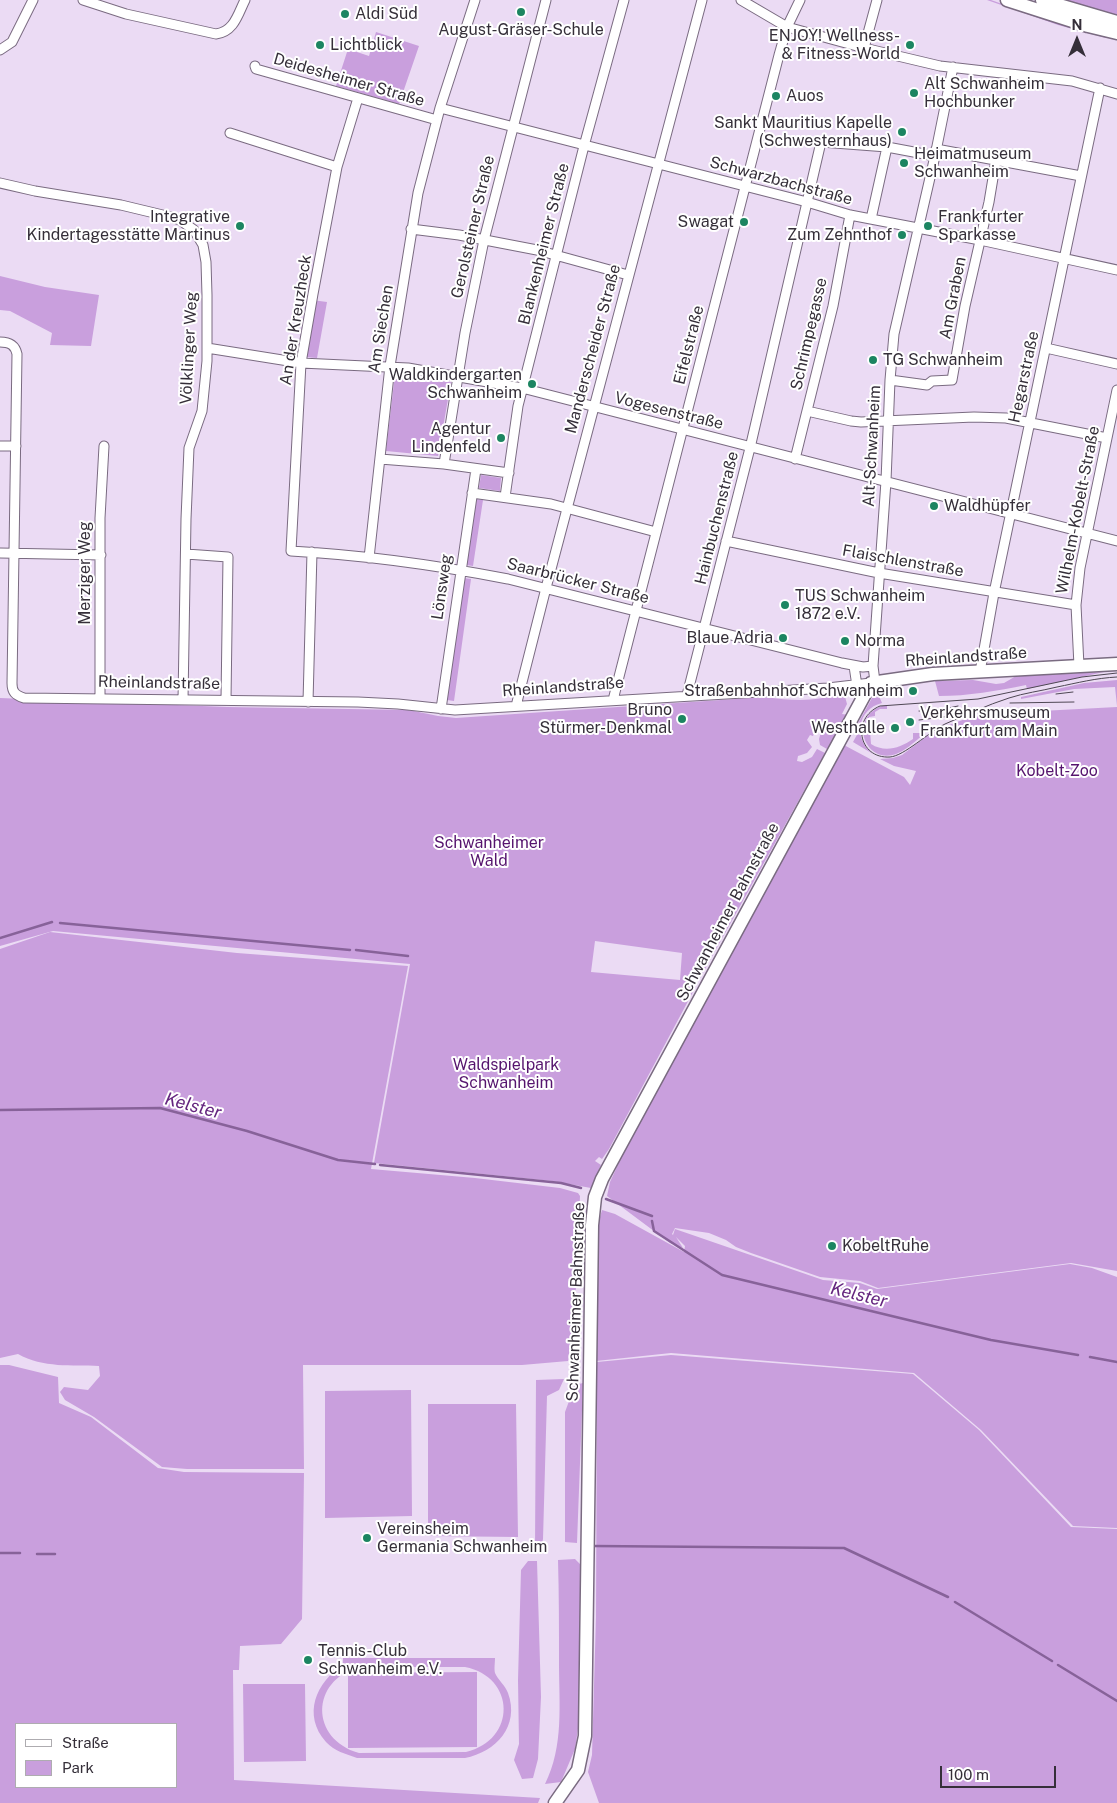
<!DOCTYPE html>
<meta charset="utf-8">
<style>
body{margin:0}
#map{position:relative;width:1117px;height:1803px;overflow:hidden;background:#ebdbf4;font-family:"Public Sans",sans-serif}
canvas{display:block}
.legend{position:absolute;left:15px;top:1723px;width:162px;height:65px;box-sizing:border-box;background:#fff;border:1px solid #aeacb0;margin:0;padding:6px 9px;list-style:none;font-size:15px;color:#352f39}
.legend li{display:flex;align-items:center;gap:10px;height:25px}
.legend b{width:25px;border:1px solid #aeacb0}
.north{position:absolute;left:1052px;top:15px;width:50px;height:50px;-webkit-text-stroke:4px #fff;paint-order:stroke;rotate:0deg;font-size:14px;font-weight:700;line-height:20px;text-align:center;color:#352f39}
.north::after{content:'';display:block;margin:auto;width:18px;height:22px;background:#352f39;clip-path:polygon(50% 0,100% 100%,50% 72%,0 100%)}
.scale{position:absolute;left:940px;top:1766px;width:116px;height:22px;box-sizing:border-box;border:2px solid #352f39;border-top:0;padding-left:6px;font-size:15px;line-height:18px;white-space:nowrap;color:#352f39;-webkit-text-stroke:4px #fff;paint-order:stroke}
</style>
<div id="map">
<canvas width="1117" height="1803"></canvas>
<ul class="legend">
<li><b style="height:6px;background:#fff"></b>Straße</li>
<li><b style="height:14px;background:#c99fdd"></b>Park</li>
</ul>
<div class="north">N</div>
<div class="scale">100 m</div>
</div>
<script>
const c = document.querySelector('canvas').getContext('2d');
c.lineJoin = 'round';
function fillPath(path, color) { c.fillStyle = color; c.fill(path, 'evenodd'); }
function stroke(path, color, width, dash) { c.strokeStyle = color; c.lineWidth = width; c.lineCap = dash ? 'butt' : 'round'; c.setLineDash(dash || []); c.stroke(path); }
function label(font, color, halo, rows, align = 'center') {
  c.font = font + ' "Public Sans",sans-serif'; c.lineWidth = 4; c.setLineDash([]); c.textBaseline = 'middle'; c.strokeStyle = halo; c.fillStyle = color; for (const [text, x, y, turn = 0] of rows) {
    c.save(); c.translate(x, y); c.rotate((+turn || 0) * Math.PI / 180); c.textAlign = isNaN(turn) ? turn : align; if (halo) c.strokeText(text, 0, 0); c.fillText(text, 0, 0); c.restore();
  }
}
const green = new Path2D(`
 M987,0H991L1036,16L1106,37V38L1058,25Z
 M1053,0H1117V18Z
 M376,32L419,46L399,104L336,86L348,49L369,56Z
 M0,276L45,287L99,295L91,346L50,345L52,333L10,311L0,310Z
 M312,300L327,302L317,358L304,357Z
 M395,374L451,382L438,456L386,451Z
 M481,475L501,478L500,491L479,488Z
 M475,499L483,500L473,566L466,565Z
 M464,578L471,579L454,701L447,700Z
 M1104,672L1027,689L1026,685C997,691 968,696 939,696L935,681L973,680L996,684L1004,683L1016,676Z
 M1117,680V706L1115,687L1074,689L1021,699V697L1084,683Z
 M844,693L847,704L842,714L849,715L832,746L827,749L820,745L819,739L821,732L816,730L813,736L810,735L807,740L812,747L807,753L798,756L797,761L802,762L812,757L817,749L825,753L699,980L692,979L690,984L694,990L609,1149L602,1159L599,1157L595,1161L601,1165L591,1188L552,1181L374,1163L410,964L53,931L0,946V698L227,707L409,710L438,716L456,718L765,697C795,701 814,702 844,693ZM595,941L682,953L680,980L591,972Z
 M878,694L882,703C857,709 853,739 873,754L853,742L858,733L854,731L872,698Z
 M882,706H887V709H880L875,712V716L869,717L871,744C885,753 900,748 913,739V733H920L922,736C914,742 905,751 896,754C865,765 848,718 882,706Z
 M1117,707V1271L1071,1263L878,1288L860,1281L820,1277L751,1253L736,1247L726,1240L709,1233L675,1228L672,1234L673,1235L675,1229L823,1280L860,1283L877,1289L1070,1264L1092,1268L1117,1277V1528L1073,1526L981,1430L914,1373L671,1353L596,1361L598,1224L602,1210L615,1214L684,1252L685,1246L676,1237L683,1248L670,1243L607,1196L610,1182L627,1145L842,744L904,777L910,785L916,771L894,766L880,759L893,758L902,755L927,736L944,727L965,719L984,714Z
 M50,932L237,953L408,966L371,1169L475,1178L560,1188L578,1193L580,1196L575,1308L568,1361L522,1365H303L304,1469H187L162,1467L94,1417L65,1400L60,1392L64,1387L88,1390L100,1376L99,1366C72,1365 43,1368 18,1354L0,1358V949Z
 M671,1355L913,1374L979,1430L1071,1527L1117,1529V1803H599L588,1772L592,1755L596,1617L597,1362Z
 M0,1365H9L58,1377L59,1403L91,1417L158,1468L184,1472L304,1473L302,1619L281,1644L240,1646L239,1670H233L234,1780L540,1798L538,1803H0ZM16,1724H176V1787H16Z
 M564,1379L559,1390L547,1396L543,1539L541,1548L535,1549L536,1380Z
 M583,1383L577,1543L565,1542V1412L575,1385Z
 M411,1390L412,1516L325,1518V1391Z
 M428,1404H516L518,1537L428,1536Z
 M575,1559L580,1564L581,1709L575,1749L561,1782L545,1784C564,1746 559,1704 559,1663C559,1629 559,1594 558,1560Z
 M528,1561H537L541,1697L538,1759L533,1778L522,1779L514,1760L519,1744L518,1680L521,1570Z
 M343,1658H495C495,1662 494,1669 495,1673C498,1680 505,1685 508,1693C520,1726 496,1752 465,1758H357C346,1754 334,1751 326,1742C302,1715 316,1682 343,1665ZM359,1667H465C516,1677 517,1740 466,1752L359,1753C310,1739 310,1681 359,1667Z
 M477,1672V1747L348,1748V1673Z
 M243,1684H305L306,1761L244,1762Z`);
const stream = new Path2D(`
 M60,923L350,950
 M0,938L52,922
 M356,950L408,956
 M0,1110L160,1108L247,1131L338,1160L375,1164
 M380,1165L561,1183L581,1188
 M606,1199L652,1216
 M652,1221L654,1231L722,1275L991,1340L1078,1355
 M1090,1357L1117,1362
 M593,1546L844,1548L948,1597
 M0,1553H20
 M37,1554H55
 M955,1602L1052,1661
 M1058,1665L1117,1701`);
const street = new Path2D(`
 M83,0L126,14L216,34C234,32 238,14 245,0
 M741,0L787,27L864,48L940,66L1072,81L1117,94
 M864,48L877,0
 M0,50L12,42L33,0
 M255,66L256,69L437,120
 M358,98L337,167L313,294L301,363L291,551C363,555 436,565 508,579L842,663L863,667L873,666
 M440,108L807,202L850,215L980,240L1117,270
 M230,133L337,167
 M936,149L1081,176
 M0,183L35,191L121,205L171,217L180,220L194,230L203,245L206,262L207,295V361L202,411L189,448L186,519L183,700
 M871,219L887,147
 M411,229L459,235L537,250L628,275
 M0,342C10,342 15,345 17,354L12,683C12,692 15,695 24,698L358,702L398,704L455,710L828,688L871,683
 M207,348L301,363L408,368L522,388L1117,541
 M1046,348L1117,364
 M890,380L927,385L932,381L952,380L965,306L989,202L996,160
 M807,411L851,421L861,422L974,417L1006,418L1107,438
 M0,446H16
 M380,459L444,464L509,473
 M795,459L833,306L850,215
 M444,464L465,333L484,240L546,0
 M472,493L551,504L656,532
 M505,497L518,406L584,146L624,0
 M726,541L879,573L1076,605
 M0,553L101,555
 M186,554L228,557L226,700
 M369,558L390,366L418,193L440,108L475,0
 M854,666L857,686
 M1079,666L1076,605L1080,568L1117,390
 M980,672L994,593L1100,88
 M875,682L873,666L886,481L890,380L894,334L935,156L953,67
 M687,695L750,448L821,142L887,147L935,156
 M100,699V518L104,446
 M613,700L779,55L787,27L800,0
 M308,702L312,552
 M516,706L546,588L702,0
 M441,709L476,469`);
const secondary = new Path2D(`
 M1007,0L1088,26L1117,33
 M1042,0L1117,22
 M555,1803L578,1770L585,1736L592,1225L595,1197L602,1179L871,683L933,674L1117,664`);
const tram = new Path2D(`
 M1117,673L1082,677L978,699L880,706C851,718 858,759 890,757C904,756 929,732 945,724C966,715 987,705 1009,698C1024,693 1041,691 1057,687C1077,683 1096,678 1117,677
 M1056,694L1073,692
 M1010,703L1074,702
 M919,711L940,710L958,706
 M919,720L952,716`);
const markers = [
 [521,12,5,"#1c8561"],
 [345,14,5,"#1c8561"],
 [320,45,5,"#1c8561"],
 [910,45,5,"#1c8561"],
 [914,93,5,"#1c8561"],
 [776,96,5,"#1c8561"],
 [902,132,5,"#1c8561"],
 [904,163,5,"#1c8561"],
 [744,222,5,"#1c8561"],
 [240,226,5,"#1c8561"],
 [928,226,5,"#1c8561"],
 [902,235,5,"#1c8561"],
 [873,360,5,"#1c8561"],
 [532,384,5,"#1c8561"],
 [501,438,5,"#1c8561"],
 [934,506,5,"#1c8561"],
 [785,605,5,"#1c8561"],
 [783,638,5,"#1c8561"],
 [845,641,5,"#1c8561"],
 [913,691,5,"#1c8561"],
 [682,719,5,"#1c8561"],
 [910,722,5,"#1c8561"],
 [895,728,5,"#1c8561"],
 [832,1246,5,"#1c8561"],
 [367,1538,5,"#1c8561"],
 [308,1660,5,"#1c8561"]
];
const poiNames = [
 ["Aldi Süd",355,14],
 ["August-Gräser-Schule",521,30,"center"],
 ["ENJOY! Wellness-",900,36,"right"],
 ["& Fitness-World",900,54,"right"],
 ["Lichtblick",330,45],
 ["Alt Schwanheim",924,84],
 ["Hochbunker",924,102],
 ["Auos",786,96],
 ["Sankt Mauritius Kapelle",892,123,"right"],
 ["(Schwesternhaus)",892,141,"right"],
 ["Heimatmuseum",914,154],
 ["Schwanheim",914,172],
 ["Integrative",230,217,"right"],
 ["Kindertagesstätte Martinus",230,235,"right"],
 ["Frankfurter",938,217],
 ["Sparkasse",938,235],
 ["Swagat",734,222,"right"],
 ["Zum Zehnthof",892,235,"right"],
 ["TG Schwanheim",883,360],
 ["Waldkindergarten",522,375,"right"],
 ["Schwanheim",522,393,"right"],
 ["Agentur",491,429,"right"],
 ["Lindenfeld",491,447,"right"],
 ["Waldhüpfer",944,506],
 ["TUS Schwanheim",795,596],
 ["1872 e.V.",795,614],
 ["Blaue Adria",773,638,"right"],
 ["Norma",855,641],
 ["Straßenbahnhof Schwanheim",903,691,"right"],
 ["Bruno",672,710,"right"],
 ["Stürmer-Denkmal",672,728,"right"],
 ["Verkehrsmuseum",920,713],
 ["Frankfurt am Main",920,731],
 ["Westhalle",885,728,"right"],
 ["KobeltRuhe",842,1246],
 ["Vereinsheim",377,1529],
 ["Germania Schwanheim",377,1547],
 ["Tennis-Club",318,1651],
 ["Schwanheim e.V.",318,1669]
];
const streetNames = [
 ["Deidesheimer Straße",349,80,16],
 ["Schwarzbachstraße",781,181,15],
 ["Gerolsteiner Straße",473,227,-77],
 ["Blankenheimer Straße",544,244,-76],
 ["Am Graben",953,298,-79],
 ["An der Kreuzheck",296,320,-81],
 ["Am Siechen",381,329,-81],
 ["Schrimpegasse",809,334,-77],
 ["Eifelstraße",689,345,-76],
 ["Völklinger Weg",189,348,-87],
 ["Manderscheider Straße",593,349,-75],
 ["Hegarstraße",1024,377,-78],
 ["Vogesenstraße",669,411,14],
 ["Alt-Schwanheim",872,446,-87],
 ["Wilhelm-Kobelt-Straße",1078,510,-79],
 ["Hainbuchenstraße",717,518,-76],
 ["Flaischlenstraße",903,561,10],
 ["Merziger Weg",85,573,-90],
 ["Saarbrücker Straße",578,581,14],
 ["Lönsweg",442,587,-82],
 ["Rheinlandstraße",966,657,-4],
 ["Rheinlandstraße",159,683,1],
 ["Rheinlandstraße",563,687,-4],
 ["Schwanheimer Bahnstraße",728,912,-62],
 ["Schwanheimer Bahnstraße",576,1302,-88]
];
const parkNames = [
 ["Kobelt-Zoo",1057,771],
 ["Schwanheimer",489,843],
 ["Wald",489,861],
 ["Waldspielpark",506,1065],
 ["Schwanheim",506,1083]
];
const waterNames = [
 ["Kelster",193,1106,15],
 ["Kelster",859,1295,14]
];
fillPath(green, '#c99fdd');
stroke(stream, '#876299', 2.5);
stroke(street, '#7a6b81', 11);
stroke(secondary, '#7a6b81', 15);
stroke(street, '#fff', 9);
stroke(secondary, '#fff', 12);
stroke(tram, '#4e4753', 1);
for (const [x, y, r, color] of markers) { const dot = new Path2D(); dot.arc(x, y, r, 0, 2 * Math.PI); c.fillStyle = color; c.fill(dot); stroke(dot, '#fff', 2); }
label('16px', '#352f39', '#fff', poiNames, 'left');
label('16px', '#352f39', '#fff', streetNames);
label('16px', '#56146e', '#fff', parkNames);
label('italic 18px', '#65267f', '#fff', waterNames);
</script>
